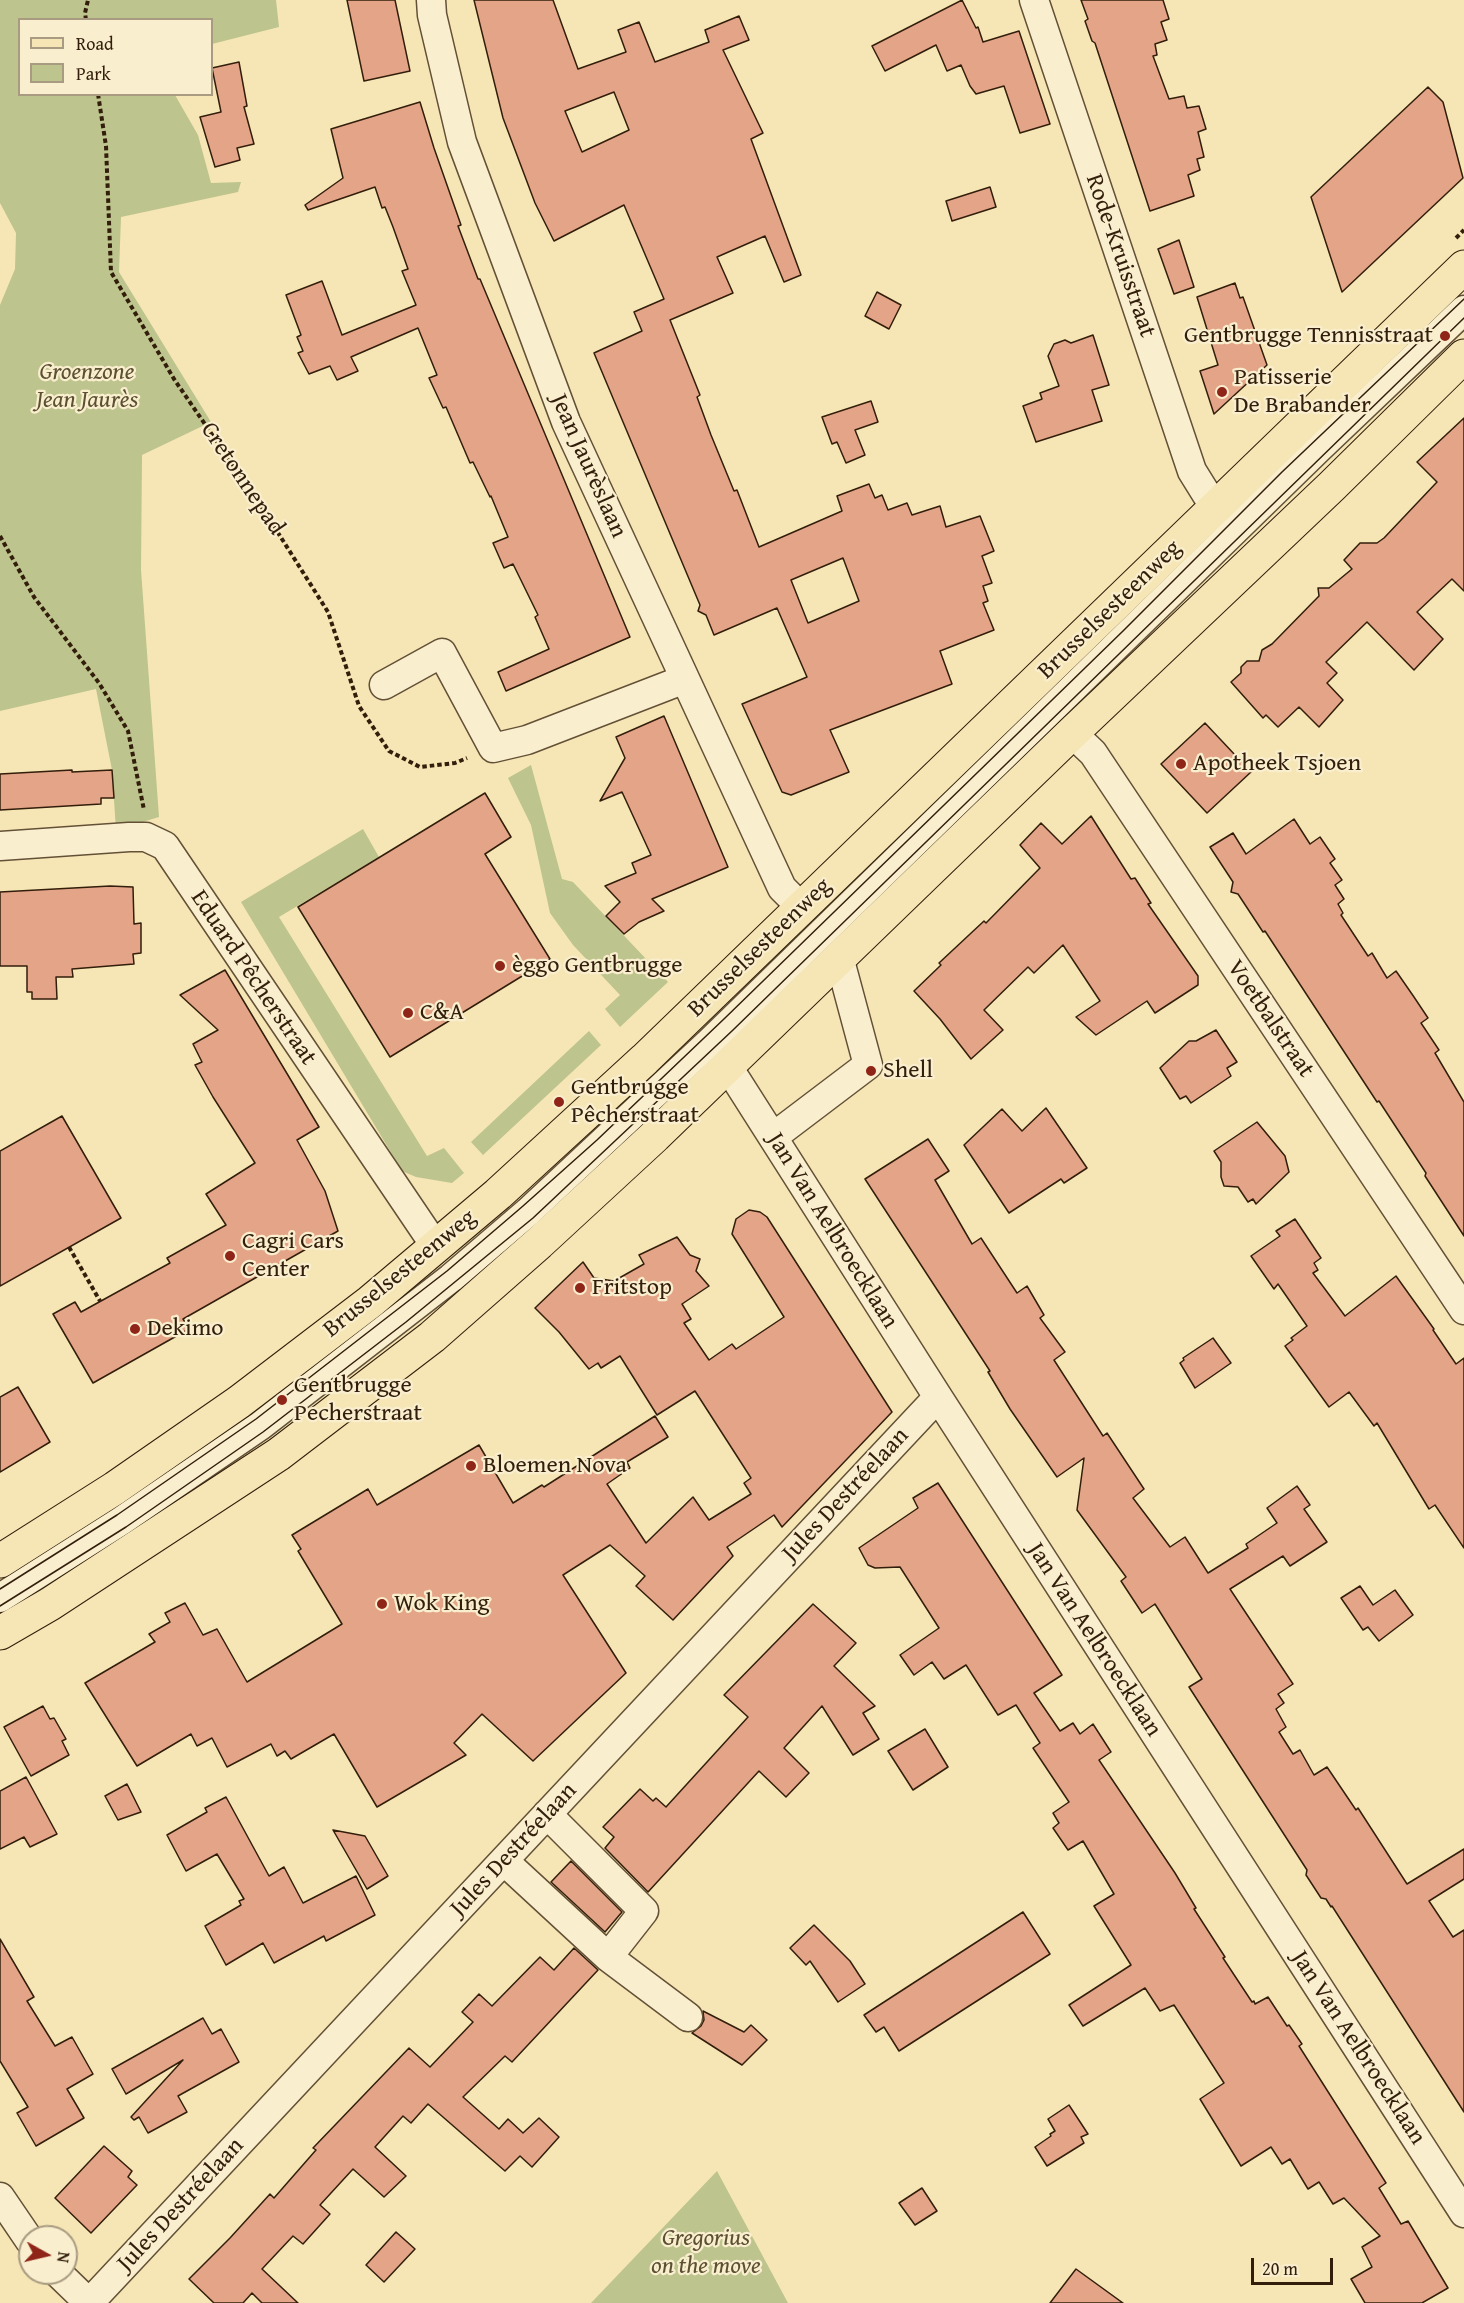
<!DOCTYPE html>
<meta charset="utf-8">
<style>
body{margin:0}
#map{position:relative;width:1464px;height:2303px;overflow:hidden;background:#f6e6b5;font-family:"Gentium Book Plus",serif}
canvas{display:block}
.legend{position:absolute;left:18px;top:18px;width:195px;height:78px;box-sizing:border-box;background:#f9efcf;border:2px solid #a99b81;margin:0;padding:8px 10px;list-style:none;font-size:18px;color:#321e0b}
.legend li{display:flex;align-items:center;gap:12px;height:30px}
.legend b{width:30px;border:2px solid #a99b81}
.north{position:absolute;left:18px;top:2225px;width:60px;height:60px;box-sizing:border-box;background:#f9efcf;border:2px solid #a99b81;border-radius:50%;rotate:98deg;font-size:16px;font-weight:700;line-height:24px;text-align:center;color:#321e0b}
.north::after{content:'';display:block;margin:auto;width:21px;height:27px;background:#8f2418;clip-path:polygon(50% 0,100% 100%,50% 72%,0 100%)}
.scale{position:absolute;left:1251px;top:2258px;width:82px;height:27px;box-sizing:border-box;border:3px solid #321e0b;border-top:0;padding-left:8px;font-size:18px;line-height:21px;white-space:nowrap;color:#321e0b;-webkit-text-stroke:4px #f9efcf;paint-order:stroke}
</style>
<div id="map">
<canvas width="1464" height="2303"></canvas>
<ul class="legend">
<li><b style="height:8px;background:#f6e6b5"></b>Road</li>
<li><b style="height:16px;background:#bdc48d"></b>Park</li>
</ul>
<div class="north">N</div>
<div class="scale">20 m</div>
</div>
<script>
const c = document.querySelector('canvas').getContext('2d');
c.lineJoin = 'round';
function fillPath(path, color) { c.fillStyle = color; c.fill(path, 'evenodd'); }
function stroke(path, color, width, dash) { c.strokeStyle = color; c.lineWidth = width; c.lineCap = dash ? 'butt' : 'round'; c.setLineDash(dash || []); c.stroke(path); }
function label(font, color, halo, rows, align = 'center') {
  c.font = font + ' "Gentium Book Plus",serif'; c.lineWidth = 4.5; c.setLineDash([]); c.textBaseline = 'middle'; c.strokeStyle = halo; c.fillStyle = color; for (const [text, x, y, turn = 0] of rows) {
    c.save(); c.translate(x, y); c.rotate((+turn || 0) * Math.PI / 180); c.textAlign = isNaN(turn) ? turn : align; if (halo) c.strokeText(text, 0, 0); c.fillText(text, 0, 0); c.restore();
  }
}
const green = new Path2D(`
 M0,0H276L279,27L212,44V20H20V94L175,95L198,135L211,183L241,182L238,192L121,217L119,272L211,422L142,455L141,570L159,817L116,830L112,770L96,689L0,711V305L15,269L16,233L0,203Z
 M531,765L562,879L573,882L668,982L620,1027L605,1009L620,995L573,945L550,913L531,825L508,778Z
 M363,829L379,857L279,917L427,1156L444,1148L464,1173L452,1183L416,1177L402,1171L241,902Z
 M589,1031L601,1045L483,1155L471,1142Z
 M717,2171L788,2303H591Z`);
const building = new Path2D(`
 M347,0H395L410,71L364,81Z
 M474,0H553L578,69L626,52L618,30L639,22L655,62L709,42L705,30L739,16L749,40L723,50L763,133L751,139L801,275L784,282L765,236L717,257L733,293L670,320L700,395L697,397L711,435L734,491L737,490L759,547L842,511L837,496L869,484L875,498L882,495L888,510L907,503L912,515L940,506L946,527L980,516L994,551L982,556L992,583L983,586L988,601L983,603L994,630L940,651L952,684L830,730L849,772L791,795L782,792L742,704L807,677L777,608L714,635L706,615L698,611L700,605L594,353L642,331L634,312L664,299L624,205L554,241L535,203L503,118ZM614,92L629,130L582,152L565,111ZM843,558L859,601L808,623L791,580Z
 M962,0L976,28L978,27L983,42L1019,31L1050,124L1020,133L1004,86L976,94L970,86L961,65L947,71L936,45L885,71L872,46Z
 M1081,0H1163L1169,19L1161,22L1167,40L1155,44L1157,55L1153,56L1169,99L1184,96L1187,108L1199,106L1206,129L1198,132L1204,157L1197,159L1200,170L1188,175L1194,196L1150,211L1095,43L1092,41L1085,21L1088,19Z
 M239,62L247,106L244,107L254,144L237,148L240,160L215,167L200,117L221,112L212,68Z
 M1428,87L1443,102L1463,178L1342,292L1311,197Z
 M420,102L434,148L461,225L458,226L478,279H480L630,637L506,691L498,672L549,649L535,617L538,615L513,564L504,568L493,543L508,537L491,496L490,497L473,462L470,463L446,407L443,408L429,378L437,375L418,328L351,357L358,371L337,380L330,366L309,374L298,353L303,351L297,337L301,335L286,295L322,281L342,335L416,305L402,271L408,269L393,227L385,207L382,208L375,187L308,210L305,205L343,178L331,129Z
 M990,187L996,207L952,221L946,201Z
 M1179,240L1194,287L1174,294L1158,249Z
 M1235,283L1240,298L1243,297L1267,365L1214,414L1200,371L1218,365L1197,297Z
 M877,292L901,305L889,329L865,316Z
 M1093,335L1109,385L1092,390L1102,421L1036,442L1023,406L1042,399L1040,393L1059,386L1048,356L1054,344L1065,340L1071,343Z
 M871,401L878,422L855,430L865,455L846,463L837,442L832,444L822,417Z
 M1464,418V591L1452,579L1417,612L1443,639L1414,670L1367,622L1326,662L1337,673L1327,683L1343,700L1319,727L1299,707L1278,727L1266,715L1263,718L1231,682L1241,673V667L1247,661H1259L1262,650L1272,644L1319,596L1318,588H1329L1352,569L1344,560L1360,543H1377L1384,538L1437,482L1417,462Z
 M664,716L728,867L652,899L664,911L639,922L624,934L606,916L620,902L605,886L636,873L632,863L651,855L622,792L600,801L625,758L616,737Z
 M1205,723L1251,772L1207,813L1161,764Z
 M72,770V772L112,770L114,798H101V804L0,810V774Z
 M485,793L511,837L485,854L550,959L390,1057L298,907Z
 M1091,816L1131,879L1135,878L1151,903L1148,904L1198,976V985L1155,1013L1147,1001L1096,1035L1076,1017L1100,1001L1063,945L1034,973L1028,967L984,1010L1003,1030L971,1059L940,1019L914,991L941,965L939,963L984,921L986,923L1040,868L1020,845L1041,823L1062,844Z
 M1294,819L1310,844L1320,837L1335,859L1330,863L1342,880L1335,885L1344,899L1338,904L1343,913L1341,915L1368,956L1372,953L1387,978L1396,971L1414,997L1428,1018L1421,1023L1439,1050L1435,1053L1464,1102V1236L1425,1176L1426,1173L1379,1101L1377,1102L1265,931L1263,932L1238,894L1231,892L1233,882L1210,847L1233,833L1246,854Z
 M110,886L133,887L134,924L141,923V953L133,954L134,964L72,969L73,977H56L57,999H32V992H27V966H0V892Z
 M225,970L319,1127L297,1140L325,1191L338,1231L183,1319L189,1329L93,1383L53,1314L75,1302L81,1312L170,1263L167,1258L226,1225L206,1194L255,1163L213,1097L195,1065L202,1062L193,1044L218,1030L180,995Z
 M1216,1030L1237,1062L1227,1068L1231,1076L1191,1103L1186,1096L1180,1099L1160,1068L1189,1041H1196Z
 M1046,1108L1087,1168L1064,1183L1061,1179L1009,1213L964,1145L1002,1109L1022,1131Z
 M62,1116L121,1218L0,1286V1151Z
 M1257,1122L1285,1156L1289,1172L1256,1204L1253,1199L1248,1202L1238,1187L1224,1186L1221,1177V1162L1214,1151Z
 M928,1139L949,1171L935,1180L972,1244L981,1238L1017,1293L1027,1286L1044,1315L1040,1318L1065,1352L1054,1360L1103,1436L1107,1433L1144,1489L1133,1498L1170,1547L1185,1537L1208,1573L1248,1548L1246,1544L1277,1523L1267,1508L1297,1486L1310,1505L1304,1509L1327,1542L1290,1566L1283,1556L1230,1589L1293,1684L1278,1694L1284,1703L1276,1709L1286,1727L1279,1732L1293,1754L1300,1750L1314,1775L1327,1767L1356,1810L1358,1808L1407,1884L1464,1849V1879L1429,1901L1453,1937L1464,1930V2112L1332,1906L1331,1907L1326,1899L1321,1898L1306,1875L1307,1870L1189,1687L1202,1679L1155,1604L1142,1613L1121,1581L1126,1577L1077,1510L1084,1458L1057,1477L1010,1409L988,1372L990,1371L865,1179Z
 M749,1210L760,1212L767,1217L892,1412L782,1527L774,1515L727,1547L733,1556L673,1620L636,1586L645,1576L610,1545L563,1575L626,1673L533,1761L482,1714L454,1743L466,1755L377,1807L334,1734L291,1759L285,1751L277,1756L271,1744L227,1767L212,1738L197,1746L191,1734L137,1766L85,1683L155,1642L149,1634L170,1622L165,1613L185,1603L203,1635L217,1629L247,1682L342,1624L298,1551L301,1549L292,1535L368,1489L377,1505L479,1445L513,1503L542,1485L544,1487L655,1416L668,1437L627,1462L630,1468L607,1484L646,1543L693,1497L709,1520L751,1494L744,1483L751,1478L695,1391L657,1415L620,1356L601,1368L598,1363L589,1369L559,1332L535,1308L583,1262L594,1278L614,1281L644,1264L639,1255L677,1237L690,1255L700,1259L696,1271L709,1286L682,1304L691,1319L684,1323L709,1360L732,1344L736,1349L784,1317L732,1234L736,1219Z
 M1295,1219L1321,1258L1314,1263L1318,1270L1313,1273L1345,1316L1396,1276L1434,1329L1433,1330L1456,1364L1464,1358V1548L1435,1505L1429,1509L1377,1423L1374,1426L1349,1392L1329,1407L1285,1346L1293,1340L1291,1338L1307,1326L1278,1284L1274,1289L1251,1256L1280,1236L1276,1231Z
 M1213,1338L1231,1363L1195,1388L1180,1363L1184,1360L1183,1358Z
 M18,1387L50,1442L0,1472V1397Z
 M938,1483L1062,1675L1034,1693L1060,1731L1073,1723L1080,1734L1093,1724L1111,1752L1099,1760L1175,1873L1196,1908L1194,1909L1225,1957L1223,1958L1252,2002L1254,2001L1255,2004L1268,1997L1287,2026L1289,2025L1302,2044L1299,2046L1386,2183L1379,2188L1401,2224L1408,2221L1448,2288L1422,2303H1365L1351,2279L1372,2267L1362,2247L1380,2236L1344,2198L1333,2204L1319,2182L1308,2189L1290,2159L1282,2164L1271,2147L1241,2166L1200,2099L1224,2083L1174,2005L1160,2011L1145,1988L1083,2026L1069,2005L1131,1965L1094,1906L1114,1894L1083,1841L1068,1850L1053,1828L1059,1823L1053,1813L1069,1802L1033,1748L1040,1743L1016,1705L998,1715L966,1665L944,1679L932,1662L914,1675L900,1655L939,1628L900,1567L875,1568L868,1565L859,1548L918,1508L913,1498Z
 M1360,1586L1373,1605L1395,1590L1413,1615L1379,1641L1368,1627L1363,1630L1341,1598Z
 M813,1604L856,1643L834,1666L875,1706L863,1713L879,1739L853,1755L822,1706L784,1748L809,1773L786,1797L759,1771L648,1892L605,1848L614,1837L603,1827L640,1789L653,1801L656,1798L666,1807L748,1717L724,1695Z
 M43,1706L50,1719L54,1718L66,1739L62,1741L69,1755L31,1776L4,1727Z
 M925,1729L948,1767L913,1790L888,1751Z
 M26,1777L57,1834L30,1847L24,1837L0,1849V1791Z
 M127,1784L141,1812L118,1820L105,1796Z
 M226,1797L269,1876L284,1867L303,1903L356,1876L375,1915L326,1941L324,1936L274,1963L263,1943L226,1965L205,1926L241,1905L239,1901L244,1899L217,1854L186,1871L167,1835L207,1812L205,1808Z
 M333,1830L365,1836L388,1876L367,1889Z
 M571,1861L622,1912L605,1932L551,1882Z
 M1023,1912L1050,1954L899,2051L884,2027L876,2032L864,2015Z
 M814,1925L850,1961L865,1984L838,2002L810,1961L806,1965L790,1948Z
 M0,1939L34,1997L27,2001L55,2046L72,2037L93,2074L67,2089L84,2118L36,2146L17,2113L28,2107L0,2061Z
 M574,1948L598,1970L512,2062L505,2056L463,2097L499,2129L508,2119L523,2133L539,2118L559,2137L532,2167L520,2156L505,2171L428,2104L411,2123L403,2116L375,2147L406,2176L384,2197L353,2169L320,2205L330,2214L303,2244L293,2236L262,2269L298,2303H262L252,2293L243,2303H214L189,2279L230,2238L270,2194L274,2198L316,2150L313,2148L409,2048L430,2067L473,2022L462,2012L479,1994L492,2006L540,1957L554,1970Z
 M703,2011L744,2032L751,2025L767,2040L742,2065L692,2033L701,2026L704,2020Z
 M203,2018L212,2034L221,2029L239,2062L178,2096L187,2112L148,2133L139,2117L134,2120L131,2117L183,2060L126,2094L112,2069Z
 M1069,2105L1088,2134L1081,2137L1084,2143L1047,2166L1035,2147L1051,2136L1050,2134L1055,2131L1048,2119Z
 M104,2146L132,2171L128,2177L137,2185L91,2233L55,2198Z
 M922,2188L937,2211L915,2225L899,2203Z
 M396,2232L415,2249L384,2282L366,2265Z
 M1076,2269L1123,2303H1050Z`);
const path = new Path2D(`
 M86,20L85,13L88,0
 M98,94L106,146L111,272L174,379L263,509L328,612L359,706L389,751L420,767L455,763L467,758
 M1456,238L1464,230
 M0,536L34,597L99,683L128,731L144,810
 M69,1247L100,1301`);
const minor = new Path2D(`
 M431,0L432,15L462,142L566,422L782,888L802,908
 M1034,0L1192,471L1215,508
 M384,685L442,653L493,748L527,740L685,679
 M1072,733L1093,753L1464,1310
 M0,846L129,837H146L165,846L436,1247
 M716,1048L938,1397L1464,2213
 M773,1137L868,1065L839,957
 M0,1598L121,1521L260,1426L451,1278L528,1212L711,1041L1317,450L1464,310
 M504,1861L608,1957L644,1911L547,1814
 M608,1957L688,2017
 M0,2197L30,2241
 M58,2273L89,2303
 M89,2303L938,1397`);
const major = new Path2D(`
 M0,1561L115,1488L239,1402L370,1302L498,1194L645,1059L1464,267
 M0,1633L50,1604L279,1454L432,1337L539,1243L655,1136L1072,733L1332,486L1464,356`);
const tram = new Path2D(`
 M0,1589L117,1515L256,1419L447,1271L523,1206L597,1140L725,1018L1123,631L1282,472L1464,299
 M0,1606L126,1527L263,1432L406,1322L533,1218L733,1030L1464,318`);
const markers = [
 [1445,336,6,"#8f2418"],
 [1222,392,6,"#8f2418"],
 [1181,764,6,"#8f2418"],
 [500,966,6,"#8f2418"],
 [408,1013,6,"#8f2418"],
 [871,1071,6,"#8f2418"],
 [559,1102,6,"#8f2418"],
 [230,1256,6,"#8f2418"],
 [580,1288,6,"#8f2418"],
 [135,1329,6,"#8f2418"],
 [282,1400,6,"#8f2418"],
 [471,1466,6,"#8f2418"],
 [382,1604,6,"#8f2418"]
];
const streetNames = [
 ["Rode-Kruisstraat",1120,256,71],
 ["Jean Jaurèslaan",588,466,66],
 ["Cretonnepad",242,479,56],
 ["Brusselsesteenweg",1110,610,-44],
 ["Brusselsesteenweg",760,948,-44],
 ["Eduard Pêcherstraat",253,978,56],
 ["Voetbalstraat",1270,1019,56],
 ["Jan Van Aelbroecklaan",832,1231,58],
 ["Brusselsesteenweg",400,1274,-39],
 ["Jules Destréelaan",846,1495,-47],
 ["Jan Van Aelbroecklaan",1094,1640,57],
 ["Jules Destréelaan",514,1850,-47],
 ["Jan Van Aelbroecklaan",1358,2048,57],
 ["Jules Destréelaan",181,2205,-47]
];
const poiNames = [
 ["Gentbrugge Tennisstraat",1433,336,"right"],
 ["Patisserie",1234,378],
 ["De Brabander",1234,406],
 ["Apotheek Tsjoen",1193,764],
 ["èggo Gentbrugge",512,966],
 ["C&A",420,1013],
 ["Shell",883,1071],
 ["Gentbrugge",571,1088],
 ["Pêcherstraat",571,1116],
 ["Cagri Cars",242,1242],
 ["Center",242,1270],
 ["Fritstop",592,1288],
 ["Dekimo",147,1329],
 ["Gentbrugge",294,1386],
 ["Pecherstraat",294,1414],
 ["Bloemen Nova",483,1466],
 ["Wok King",394,1604]
];
const parkNames = [
 ["Groenzone",87,373],
 ["Jean Jaurès",87,401],
 ["Gregorius",706,2239],
 ["on the move",706,2267]
];
fillPath(green, '#bdc48d');
fillPath(building, '#e4a488');
stroke(building, '#321e0b', 1.5);
stroke(minor, '#635036', 31);
stroke(major, '#321e0b', 35);
stroke(path, '#321e0b', 4, [4.5, 3]);
stroke(minor, '#f9efcf', 28);
stroke(major, '#f6e6b5', 33);
stroke(tram, '#321e0b', 1.5);
for (const [x, y, r, color] of markers) { const dot = new Path2D(); dot.arc(x, y, r, 0, 2 * Math.PI); c.fillStyle = color; c.fill(dot); stroke(dot, '#f9efcf', 2); }
label('24px', '#321e0b', '#f9efcf', streetNames);
label('24px', '#321e0b', '#f9efcf', poiNames, 'left');
label('italic 24px', '#5c5032', '#f9efcf', parkNames);
</script>
